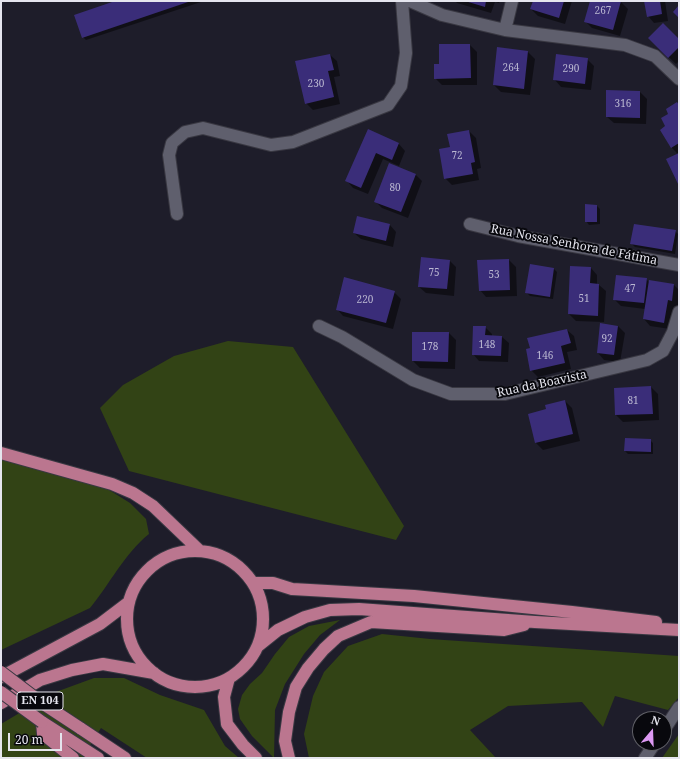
<!DOCTYPE html>
<meta charset="utf-8">
<style>
body{margin:0}
#map{position:relative;width:680px;height:759px;overflow:hidden;background:#1e1d2a;font-family:"Noto Serif",serif}
canvas{display:block}
.frame{position:absolute;inset:0;border:2px solid #e5e5ee;pointer-events:none}
.north{position:absolute;left:632px;top:711px;width:40px;height:40px;box-sizing:border-box;background:#08080d;border:1px solid #606067;border-radius:50%;rotate:19deg;font-size:11px;font-weight:700;line-height:16px;text-align:center;color:#e5e5ee}
.north::after{content:'';display:block;margin:auto;width:14px;height:18px;background:#dd99f3;clip-path:polygon(50% 0,100% 100%,50% 72%,0 100%)}
.scale{position:absolute;left:8px;top:733px;width:54px;height:18px;box-sizing:border-box;border:2px solid #e5e5ee;border-top:0;padding-left:5px;font-size:12px;line-height:14px;white-space:nowrap;color:#e5e5ee;-webkit-text-stroke:3px #08080d;paint-order:stroke}
</style>
<div id="map">
<canvas width="680" height="759"></canvas>
<div class="frame"></div>
<div class="north">N</div>
<div class="scale">20 m</div>
</div>
<script>
const c = document.querySelector('canvas').getContext('2d');
c.lineJoin = 'round';
function fillPath(path, color) { c.fillStyle = color; c.fill(path, 'evenodd'); }
function stroke(path, color, width, dash) { c.strokeStyle = color; c.lineWidth = width; c.lineCap = dash ? 'butt' : 'round'; c.setLineDash(dash || []); c.stroke(path); }
function label(font, color, halo, rows, align = 'center') {
  c.font = font + ' "Noto Serif",serif'; c.lineWidth = 4; c.setLineDash([]); c.textBaseline = 'middle'; c.strokeStyle = halo; c.fillStyle = color; for (const [text, x, y, turn = 0] of rows) {
    c.save(); c.translate(x, y); c.rotate((+turn || 0) * Math.PI / 180); c.textAlign = isNaN(turn) ? turn : align; if (halo) c.strokeText(text, 0, 0); c.fillText(text, 0, 0); c.restore();
  }
}
const green = new Path2D(`
 M228,341L293,347L404,526L396,540L129,471L100,408L123,385L174,356Z
 M1,459L106,488L130,503L146,519L149,534C124,554 110,584 90,608L1,650Z
 M340,620L320,635L304,654L285,684L275,710L274,758L252,736L240,719L238,709L242,695L250,684L262,673L275,654L289,637L309,626Z
 M382,634L430,639L679,656V697L668,710L615,696L603,727L582,702L508,706L470,730L496,758H309L304,734L313,696L324,672L348,646Z
 M94,678H124L160,695L204,710L225,746L239,758H147L101,728L82,758H1V724L53,693Z
 M679,734V758H662Z`);
const shadow = new Path2D(`
 M118,1H204L86,40L83,37Z
 M455,1H500L499,3L495,2L491,13L457,3Z
 M534,1H572L565,24L538,16L531,9Z
 M591,1H618L621,2L628,9L620,36L592,28L585,21Z
 M645,1H665L668,21L654,23L648,16Z
 M649,38L679,40V61L676,64Z
 M470,45L477,52V85H442L435,78Z
 M528,52L535,59L530,95L501,92L494,85Z
 M330,55L337,61L340,76L334,77L340,104L313,110L306,103Z
 M587,59L594,66L591,90L561,87L555,80Z
 M607,91L640,92L647,99L646,124L614,123L607,117Z
 M679,105V184L678,154L672,148L667,127L670,114Z
 M369,131L399,144L405,151L399,166L383,159L368,194L353,188L347,181Z
 M469,131L476,138L481,168L477,169L479,180L452,185L445,178L451,148Z
 M415,174L422,181L408,218L382,208L375,201Z
 M597,206L600,209V224L589,225L586,221Z
 M390,225L396,232L393,247L361,239L354,233Z
 M675,231L678,234L675,254L635,247L632,244Z
 M509,260L516,267L517,296L486,297L480,290Z
 M450,261L456,267L454,296L426,293L419,287Z
 M591,268L597,275V284L599,285L606,291L604,322L576,321L569,314Z
 M554,269L557,272L553,299L530,296L527,293Z
 M646,279L650,283V281L674,285L679,290L678,307L674,306L670,329L650,326L644,319L645,309L621,306L614,299Z
 M394,292L401,299L393,329L343,316L337,309Z
 M618,326L625,333L620,362L604,360L598,353Z
 M485,327L492,334V336L502,337L509,343L508,362L479,361L473,354Z
 M567,330L574,336L577,350L567,352L571,369L538,377L531,370Z
 M449,333L456,340L455,369L420,368L413,361Z
 M651,387L658,394L659,420L623,422L616,415L615,389Z
 M565,401L572,408L580,441L543,450L536,443L547,410Z
 M650,440L653,443V454H628L625,451Z`);
const building = new Path2D(`
 M115,1H191L82,38L74,15Z
 M465,1H486L485,7Z
 M533,1H564L559,18L530,9Z
 M590,1H621L613,30L584,22Z
 M644,1H660L662,14L647,17Z
 M679,5V18L673,12Z
 M663,23L679,39V47L668,58L648,38Z
 M439,44H470L471,78L434,79V64H439Z
 M497,47L528,51L524,89L493,85Z
 M330,54L334,70L328,71L334,97L305,104L295,61Z
 M556,54L588,58L585,84L553,80Z
 M606,90L640,91V118L606,117Z
 M677,102L679,105V143L671,148L660,130L665,126L661,118L668,114L666,109Z
 M368,129L399,143L392,160L376,153L361,188L345,181Z
 M469,130L475,162L471,163L473,174L444,179L439,149L450,147L447,134Z
 M679,153V186L666,159Z
 M389,163L416,174L401,212L374,202Z
 M585,204L597,205V222H585Z
 M357,216L390,224L386,241L353,233Z
 M634,224L676,230L672,251L630,244Z
 M421,257L450,260L447,289L418,287Z
 M509,259L510,290L479,291L477,260Z
 M530,264L554,268L550,297L525,293Z
 M570,266L591,267L590,283L599,284L598,316L568,314Z
 M616,275L647,278L644,303L613,300Z
 M344,277L395,291L386,323L336,310Z
 M649,280L674,284L672,301L668,300L664,323L643,319Z
 M600,323L618,326L614,355L597,353Z
 M473,326H486L485,335L502,336L501,356L472,355Z
 M567,329L571,343L561,346L565,363L530,371L526,349L530,348L527,338Z
 M412,332H449L448,362L412,361Z
 M651,386L653,414L615,415L614,388Z
 M565,400L573,434L535,443L528,414L546,409L545,405Z
 M625,438L651,439V452L624,451Z`);
const minor = new Path2D(`
 M410,1L442,15L505,30L625,45L655,56L679,79
 M505,30L512,1
 M177,214L169,155L172,143L185,132L203,128L271,145L293,142L388,105L401,86L406,53L402,1
 M470,224L518,236L679,265
 M319,326L342,337L413,380L451,394H505L647,360L663,351L673,332L679,312
 M664,730L679,707
 M645,758L655,743`);
const major = new Path2D(`
 M1,453L112,484L133,493L153,506L200,551
 M127 619a68 68 0 1 1 136 0a68 68 0 1 1-136 0Z
 M253,583H273L292,589L310,590L414,596L572,612L656,622
 M258,646L278,630L305,617L330,610L359,609L535,622L679,630
 M1,677L100,624L129,602
 M229,678L224,697L227,724L243,745L256,758
 M1,703L40,680L72,670L103,664L154,673
 M42,722L98,758
 M42,722L43,734L73,758
 M80,728L125,758
 M289,758L285,741L289,712L296,687L308,668L324,649L338,636L371,622L504,630L524,625`);
const majorBridge = new Path2D(`
 M1,672L42,703L80,728
 M1,692L42,722`);
const numberNames = [
 ["267",603,11],
 ["264",511,68],
 ["290",571,69],
 ["230",316,84],
 ["316",623,104],
 ["72",457,156],
 ["80",395,188],
 ["75",434,273],
 ["53",494,275],
 ["47",630,289],
 ["51",584,299],
 ["220",365,300],
 ["92",607,339],
 ["148",487,345],
 ["178",430,347],
 ["146",545,356],
 ["81",633,401]
];
const shields = [
 [40,701,46]
];
const shieldNames = [
 ["EN 104",40,701]
];
const streetNames = [
 ["Rua Nossa Senhora de Fátima",574,245,11],
 ["Rua da Boavista",542,384,-12]
];
fillPath(green, '#324315');
fillPath(shadow, '#0007');
fillPath(building, '#3a2d79');
stroke(minor, '#393842', 14);
stroke(major, '#393842', 14);
stroke(minor, '#5f5f6d', 12);
stroke(major, '#bb768f', 12);
stroke(majorBridge, '#393842', 14, []);
stroke(majorBridge, '#bb768f', 12);
label('10px', '#bab7d1', null, numberNames);
for (const [x, y, w] of shields) { const box = new Path2D(); box.roundRect(x - w / 2, y - 9, w, 18, 3); c.fillStyle = '#08080d'; c.fill(box); stroke(box, '#e5e5ee', 1); }
label('bold 11px', '#e5e5ee', null, shieldNames);
label('12px', '#e5e5ee', '#08080d', streetNames);
</script>
